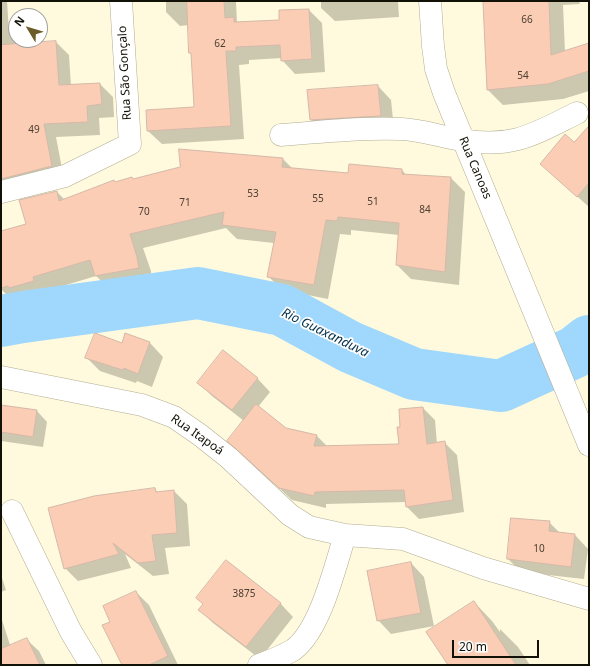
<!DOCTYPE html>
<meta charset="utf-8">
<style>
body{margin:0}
#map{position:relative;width:590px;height:666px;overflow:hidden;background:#fffadd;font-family:"Noto Sans",sans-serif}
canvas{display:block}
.frame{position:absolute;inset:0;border:2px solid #121107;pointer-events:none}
.north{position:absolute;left:8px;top:8px;width:40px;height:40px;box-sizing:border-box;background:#fff;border:1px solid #a0a09c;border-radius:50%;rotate:308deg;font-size:11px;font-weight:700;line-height:16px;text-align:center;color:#121107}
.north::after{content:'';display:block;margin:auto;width:14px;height:18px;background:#6c5c29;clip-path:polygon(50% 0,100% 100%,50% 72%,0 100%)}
.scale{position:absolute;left:452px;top:640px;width:87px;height:18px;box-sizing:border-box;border:2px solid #121107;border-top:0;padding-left:5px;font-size:12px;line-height:14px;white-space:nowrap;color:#121107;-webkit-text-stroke:3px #fff;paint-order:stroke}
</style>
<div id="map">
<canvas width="590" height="666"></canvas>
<div class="frame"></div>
<div class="north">N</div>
<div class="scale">20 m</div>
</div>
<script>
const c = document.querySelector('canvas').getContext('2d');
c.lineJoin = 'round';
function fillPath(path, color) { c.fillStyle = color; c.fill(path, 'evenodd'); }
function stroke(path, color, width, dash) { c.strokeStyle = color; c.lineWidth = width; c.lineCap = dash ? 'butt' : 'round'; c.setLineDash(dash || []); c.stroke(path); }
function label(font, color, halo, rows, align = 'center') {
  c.font = font + ' "Noto Sans",sans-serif'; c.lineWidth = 3.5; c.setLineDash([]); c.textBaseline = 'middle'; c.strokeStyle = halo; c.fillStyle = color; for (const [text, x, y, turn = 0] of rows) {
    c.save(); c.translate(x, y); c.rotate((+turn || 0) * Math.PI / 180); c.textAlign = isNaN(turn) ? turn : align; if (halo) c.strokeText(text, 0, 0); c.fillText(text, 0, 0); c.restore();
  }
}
const water = new Path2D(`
 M589,341V366L575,352Z`);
const shadow = new Path2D(`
 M1,1H7L9,32H13L16,35V40H21L25,44L56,42L69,55L71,86L100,84L113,97L114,117L99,118L100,135L56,137L64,179L1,194Z
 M166,1H235L236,2L237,23L280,21L309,10L322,23L325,72L295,74L282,60V58L249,60V64L239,65L244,139L162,144L148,131L195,108L192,55L190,52L189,25L180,26L166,12Z
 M321,1H398L399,17L335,21L321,8Z
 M484,1H579L580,4L563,5L565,52L589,49V91L563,99L503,105L488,90Z
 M378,86L391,100L394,129L324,133L311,120Z
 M589,127V207L541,164L574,143Z
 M283,159L292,168L349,174L402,170L407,176L451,178L465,192L459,285L411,279L397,265L399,235L351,230V235L340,234L328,299L282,290L268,276L274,243L237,239L226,228L143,248L151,271L152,282L110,289L96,276L46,291L47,295L24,302L22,300L14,302L1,289V232L27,225L57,192L65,200L116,183L133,180Z
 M126,334L150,343L163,357L152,387L137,381L136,383L100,371L86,357L122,344Z
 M257,378L270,392L258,407L286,429L317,436L327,446L400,445L401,428L423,408L435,420L437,444L444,442L457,455L464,512L419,519L407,507V502L326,504V508L292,500L241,453L244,421L212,396L199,383Z
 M1,406L37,411L47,422L43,447L1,441Z
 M155,489L158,493L174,491L187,504L190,546L165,548L169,574L153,576L125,554L131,568L78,581L65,568Z
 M549,522L561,534L575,535L588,549L584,579L521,572L508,559Z
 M411,563L424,577L434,626L391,634L378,620Z
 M1,575L6,590L1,592Z
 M136,592L149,605L178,665H123Z
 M474,602L492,621L500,632V629L518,647L530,665H449Z
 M280,603L293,617L260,659L213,623L200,610Z
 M1,617L11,648L1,651Z
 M26,639L39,651L46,665H1V658Z`);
const river = new Path2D(`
 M1,321L23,317L198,293L282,310L350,347L414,374L501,386L575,352L589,341`);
const building = new Path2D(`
 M187,1H224L225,18L234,17V22L279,20V10L309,9L312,59L281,61L280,45L236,47V51H226L231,126L147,131L146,110L194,107L191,53H189Z
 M505,1H549L551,55L589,43V71L548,84L487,90L483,2Z
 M56,41L59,85L100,83L102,104L87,106L88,122L44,124L52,166L1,179V45Z
 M378,85L381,116L310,120L307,90Z
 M589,126V183L577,197L540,164L565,134L574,142Z
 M179,149L283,158L282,167L348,173L349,164L402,169V174L451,177L445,272L396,265L399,223L338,217L337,221L326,220L314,285L267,277L276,232L222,225L224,212L130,234L137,257L139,268L95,276L90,260L33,277L34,281L9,288L8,286L1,288V231L26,224L19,200L57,191L59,201L114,180L115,182L132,177L133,179L180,167Z
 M95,333L122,343L125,333L150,342L138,374L124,368L123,370L113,367L85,358Z
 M223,350L258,378L232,410L197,383Z
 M256,404L286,428L317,435L314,446L399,444L397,427H400L399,409L423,407L427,444L445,441L453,500L406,507L404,490L315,492L314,496L279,488L227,441Z
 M1,405L37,410L33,437L1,432Z
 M155,488L156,492L174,490L177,533L152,535L156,561L138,563L113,543L119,554L64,569L48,508L94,496Z
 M511,518L550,521L549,531L575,534L571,567L507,559Z
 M226,560L281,603L246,647L198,610L203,604L196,598Z
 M411,562L421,613L377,621L367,571Z
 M136,591L168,656L149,665H122L102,625L110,622L103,606Z
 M474,601L516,665H448L426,632Z
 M27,638L40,665H1V649Z`);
const minor = new Path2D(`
 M430,1L433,46L436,69L444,93L589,445
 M281,135C321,132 362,127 402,129C422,130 442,137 462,140C513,149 534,134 577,113
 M1,192L65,176L130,144L121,1
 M1,377L142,405L174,417L200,435L229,458L290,515L309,527L345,535L403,539L483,568L589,599
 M12,511L71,632L91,665
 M259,665C270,661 283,656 293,650C320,631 335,567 345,535`);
const numberNames = [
 ["66",527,20],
 ["62",220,44],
 ["54",523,76],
 ["49",34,130],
 ["53",253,194],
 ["55",318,199],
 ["51",373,202],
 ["71",185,203],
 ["84",425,210],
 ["70",144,212],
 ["10",539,549],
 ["3875",244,594]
];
const streetNames = [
 ["Rua São Gonçalo",125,73,-93],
 ["Rua Canoas",475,168,67],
 ["Rua Itapoá",197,435,35]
];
const waterNames = [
 ["Rio Guaxanduva",325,333,26]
];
fillPath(water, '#9fd7fd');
stroke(water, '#759cb3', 1);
fillPath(shadow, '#0003');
stroke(river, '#9fd7fd', 52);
fillPath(building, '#fbcdb4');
stroke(building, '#d4b8a9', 1);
stroke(minor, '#b1ad92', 23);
stroke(minor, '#fff', 22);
label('10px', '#4c4032', null, numberNames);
label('12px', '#121107', '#fff', streetNames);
label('italic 13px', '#03324b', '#fff', waterNames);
</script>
